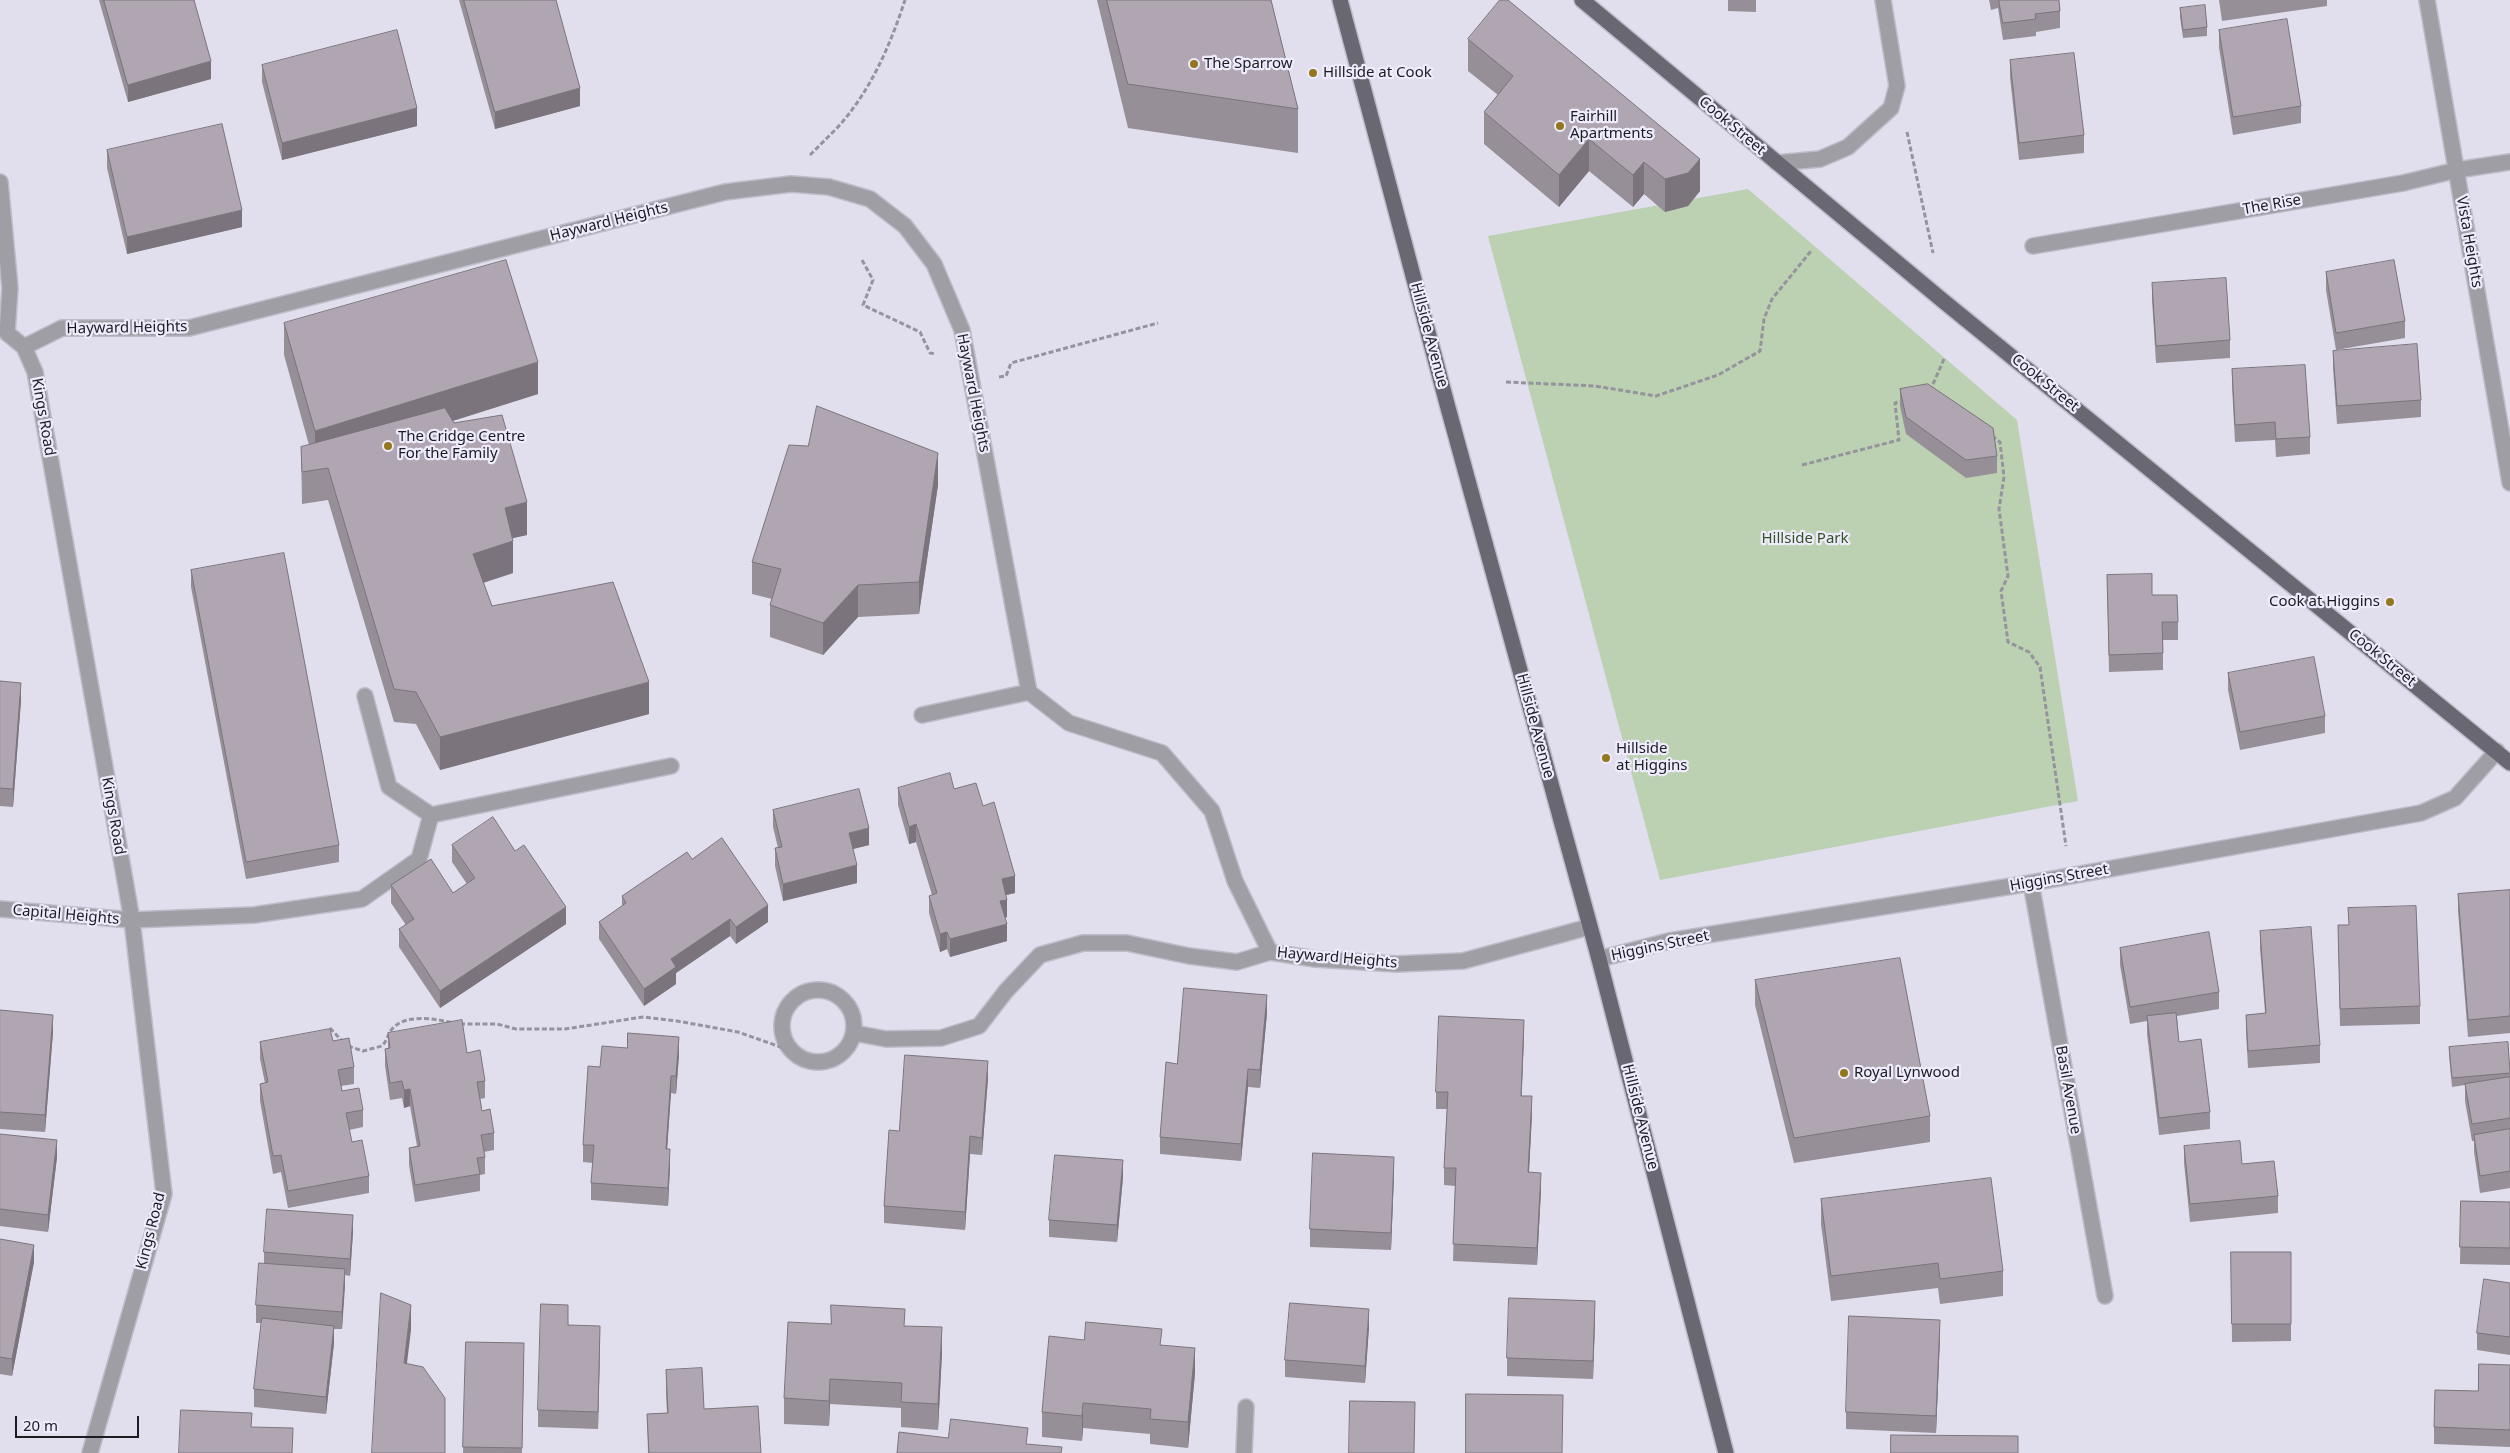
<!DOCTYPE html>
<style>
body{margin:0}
#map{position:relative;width:2510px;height:1453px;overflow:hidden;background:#e1dfee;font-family:"Noto Sans",sans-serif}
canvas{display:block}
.scale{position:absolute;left:15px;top:1416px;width:124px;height:22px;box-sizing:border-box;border:2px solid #1b1b20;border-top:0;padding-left:6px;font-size:15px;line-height:18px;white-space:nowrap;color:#1b1b20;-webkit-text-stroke:4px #eeecfc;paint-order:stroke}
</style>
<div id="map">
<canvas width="2510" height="1453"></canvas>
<div class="scale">20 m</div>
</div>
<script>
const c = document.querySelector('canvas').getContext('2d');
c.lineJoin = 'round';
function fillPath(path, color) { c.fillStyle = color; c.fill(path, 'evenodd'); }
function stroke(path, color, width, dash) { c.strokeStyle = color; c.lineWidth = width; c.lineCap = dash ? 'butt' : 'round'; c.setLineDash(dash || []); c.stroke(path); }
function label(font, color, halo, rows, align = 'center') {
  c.font = font + ' "Noto Sans",sans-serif'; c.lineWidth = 4.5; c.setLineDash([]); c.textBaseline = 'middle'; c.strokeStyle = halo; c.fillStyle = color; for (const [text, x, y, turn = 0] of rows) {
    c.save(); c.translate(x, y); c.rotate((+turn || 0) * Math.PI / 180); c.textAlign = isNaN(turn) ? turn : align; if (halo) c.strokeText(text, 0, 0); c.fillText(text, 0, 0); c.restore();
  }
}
const green = new Path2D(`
 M1748,189L2017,420L2078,801L1660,880L1488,236Z`);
const path = new Path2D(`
 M1907,132L1933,253
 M810,155C819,146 828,137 837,128C870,92 890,46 905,0
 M862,260L873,280L863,305L920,332L930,353L936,354
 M999,377L1006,376L1011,363L1158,323
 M1506,382L1595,386L1656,396L1718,375L1760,351L1764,319L1772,299L1811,251
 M1930,391L1944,359
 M1992,436L2000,442L2004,477L1999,509L2008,576L2001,591L2008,642L2029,652L2040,667L2066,846
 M1802,465L1899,440L1895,403L1902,401
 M460,1024H497L516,1029H565L643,1017L677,1021L738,1032L792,1051
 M330,1028L343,1042
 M348,1046L363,1051L382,1046C387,1041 388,1034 392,1029C406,1013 436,1019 454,1023`);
const minor = new Path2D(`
 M2427,0L2510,483
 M1777,163L1820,159L1848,147L1891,108L1897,86L1883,0
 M0,182L10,288L7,333L24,347L35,372L132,920L164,1194L90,1453
 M2033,246L2403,183L2457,170L2510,162
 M24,347L62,328H189L725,192L791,184L829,187L870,199L905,226L934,264L962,330L1029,692L1069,723L1162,753L1212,811L1235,881L1270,952
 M365,696L389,787L431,815
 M922,715L1029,692
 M2031,883L2105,1296
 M0,909L132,920L254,915L362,899L419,859L431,815L671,766
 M1599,959L1669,941L2031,883L2421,813L2455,798L2497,751
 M782 1026a36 36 0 1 1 72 0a36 36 0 1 1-72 0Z
 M854,1033L886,1039L941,1038L979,1026L1006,991L1040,955L1083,943H1127L1189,956L1237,962L1270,952L1315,959L1397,964L1463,961L1589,927
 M1244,1453L1246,1407`);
const major = new Path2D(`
 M1340,0L1447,404L1599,959L1726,1453
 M1582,0L1942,300L2510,763`);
const wall = new Path2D(`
 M99,0H194L211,79L128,102Z
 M459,0H556L580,106L495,129Z
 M1097,0H1271L1298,109V153L1128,128Z
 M1728,0H1756V12L1728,11Z
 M1989,0H2059L2060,11V28L2036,32V36L2003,40L1998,8L1991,10Z
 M2219,0H2327V6L2222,21Z
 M2180,8L2207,27V36L2183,38L2180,17Z
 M2219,30L2301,106V123L2233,135L2219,48Z
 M1468,39L1700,191L1688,206L1665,212L1644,194L1633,207L1589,171L1559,207L1484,144V112L1498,95L1468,71Z
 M2010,60L2084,135V153L2019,160L2010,77Z
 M262,65L417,126L282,160L262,82Z
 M107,150L242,227L127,254L107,168Z
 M2326,272L2405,321V338L2336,350L2326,290Z
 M2152,283L2230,340V358L2156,363L2152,300Z
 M284,323L538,394L453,421L527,535L512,538L513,573L483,583L492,606L649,714L440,770L416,724L394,722L328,500L302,504L301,447L309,445L284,355Z
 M2333,351L2421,400V417L2337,424L2333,368Z
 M2232,369L2310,437V454L2276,457L2275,440L2235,442L2232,386Z
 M1900,389L1997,456V473L1966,478L1906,434L1900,406Z
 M938,485L919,614L858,617L823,655L770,637V605L772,599L752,594V562Z
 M191,570L339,845V862L246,879L191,587Z
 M2107,575L2152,595L2178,622V640H2163V670L2109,672Z
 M2228,673L2325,716V733L2240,750L2228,690Z
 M0,681L21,700L13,807L0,806Z
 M898,788L954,789L983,806L1015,893L1006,895L1007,917L1005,918L1007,941L950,957L947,949L940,952L929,913V896L932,895L916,842L909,844L898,805Z
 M773,810L869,845L853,849L857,883L783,901L775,866V848H778L773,827Z
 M452,845L515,851L566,924L440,1008L399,947V929L406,925L391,903V885L453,893L467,884L452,862Z
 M692,859L768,922L736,944L730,936L676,973V984L644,1006L599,939V922L622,906V896Z
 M2510,890V1033L2468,1037L2458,911V894Z
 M2338,925H2348L2420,1006V1024L2340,1026Z
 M2260,931L2320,1045V1063L2248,1068L2246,1032V1015L2265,1013L2260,948Z
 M2120,948L2219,992V1009L2177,1016L2179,1042L2210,1112V1129L2159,1135L2147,1034V1021L2130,1024L2120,965Z
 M1755,980L1930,1116V1142L1794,1163L1755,1005Z
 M0,1010L53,1032L45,1132L0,1129Z
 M1267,1013L1260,1088L1248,1087L1241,1161L1160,1154V1137L1177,1064Z
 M388,1033L467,1053L485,1081V1098L480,1099L482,1111L494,1133V1150L484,1152L485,1157V1174L480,1175V1191L415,1202L409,1165V1148L417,1146L410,1106L404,1108L402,1098L390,1100L385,1066V1049L388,1048Z
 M1524,1037L1521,1096L1532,1114L1529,1172L1541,1190L1537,1265L1453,1261L1455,1186L1444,1185V1168L1447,1109H1436V1092Z
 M333,1041L354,1067V1084L341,1086L342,1091L363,1110V1127L349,1130L352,1142L369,1176V1193L288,1208L281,1172L273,1174L260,1101V1084L265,1083L260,1059V1042Z
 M2449,1047L2510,1071V1188L2480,1193L2474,1152V1141H2472L2465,1101V1085L2452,1087L2449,1055Z
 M679,1055L676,1094L671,1093L667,1149L670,1166L668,1206L591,1200V1183L593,1163L583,1162V1145L600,1067Z
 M988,1078L982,1155L970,1154L965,1230L884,1223V1206L899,1131Z
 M0,1134L57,1157L48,1232L0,1226Z
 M2184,1146L2278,1196V1213L2190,1222L2184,1163Z
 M1394,1174L1391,1250L1310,1247V1229Z
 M1123,1177L1117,1242L1049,1237V1220Z
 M1821,1199L2003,1271V1296L1940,1304L1938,1288L1831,1301L1821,1224Z
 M2461,1201L2510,1202V1265L2460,1264Z
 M353,1232L350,1276L345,1275L342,1329H334V1343L326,1414L254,1407V1389L262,1323H256V1305L264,1263V1252Z
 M0,1239L34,1262L12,1376L0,1374Z
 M2231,1252H2291V1341L2232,1342Z
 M2510,1283V1355L2477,1350V1333Z
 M1595,1319L1593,1379L1507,1376V1358Z
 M831,1324L905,1326L942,1353L938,1430L901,1427V1408L830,1404L829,1426L784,1424V1398Z
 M568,1325L600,1343L598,1429L538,1427V1410Z
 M1369,1327L1365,1383L1285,1377V1360Z
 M1940,1337L1936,1433L1846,1429V1412Z
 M1084,1340L1162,1345L1195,1373L1188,1448L1150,1444V1434L1083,1428L1082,1441L1042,1437V1412Z
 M466,1342L524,1360L522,1453H463Z
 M2510,1365V1447L2434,1444V1427Z
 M666,1370L704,1409L761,1453H648L647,1414L667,1413L666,1395Z`);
const shadedWall = new Path2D(`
 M211,61V79L128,102V85Z
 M580,88V106L495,129V112Z
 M417,108V126L282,160V143Z
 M1589,139V171L1559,207V175Z
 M1700,159V191L1688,206L1665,212V179Z
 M1644,162V194L1633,207V175Z
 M242,210V227L127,254V237Z
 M538,362V394L315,464V431Z
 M938,453V485L919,614V582Z
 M527,502V535L505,540V508Z
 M513,541V573L473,586V554Z
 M858,585V617L823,655V623Z
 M649,682V714L440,770V737Z
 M21,683V700L13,807V789Z
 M916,824V842L909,844V827Z
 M869,828V845L849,850V833Z
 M857,865V883L783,901V884Z
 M1015,876V893L1002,896V879Z
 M1007,900V917L1000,919V901Z
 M768,905V922L736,944V927Z
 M566,907V924L440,1008V991Z
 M730,919V936L676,973V984L644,1006V989L671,959Z
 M1007,924V941L950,957V939Z
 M947,932V949L940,952V934Z
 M1267,995V1013L1260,1088V1070Z
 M53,1015V1032L45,1132V1115Z
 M1524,1020V1037L1521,1113V1096Z
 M679,1037V1055L676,1094V1076Z
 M988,1061V1078L982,1155V1138Z
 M1248,1069V1087L1241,1161V1144Z
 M671,1076V1093L666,1166V1149Z
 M410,1089V1106L404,1108V1090Z
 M1532,1096V1114L1528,1190V1172Z
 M970,1136V1154L965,1230V1212Z
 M57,1140V1157L48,1232V1215Z
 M670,1149V1166L668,1206V1188Z
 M1394,1157V1174L1391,1250V1233Z
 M1123,1160V1177L1117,1242V1225Z
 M1541,1173V1190L1537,1265V1248Z
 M353,1215V1232L350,1276V1259Z
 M34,1245V1262L12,1376V1359Z
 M345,1269V1287L342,1329V1312Z
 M1595,1301V1319L1593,1379V1361Z
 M411,1305V1330L404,1388V1363Z
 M1369,1309V1327L1365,1383V1366Z
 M1940,1320V1337L1936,1433V1416Z
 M334,1326V1343L326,1414V1397Z
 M600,1326V1343L598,1429V1412Z
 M942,1327V1353L938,1430V1404Z
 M1195,1348V1373L1188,1448V1422Z
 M830,1379V1404L829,1426V1401Z
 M1083,1403V1428L1082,1441V1416Z`);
const building = new Path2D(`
 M104,0H194L211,61L128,85Z
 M464,0H556L580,88L495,112Z
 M1107,0H1271L1298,109L1128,84Z
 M1500,0H1508L1700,159L1688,173L1665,179L1644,162L1633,175L1589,139L1559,175L1484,112L1513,76L1468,39Z
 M1999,0H2059L2060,11L2035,14L2036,19L2003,23Z
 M2205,5L2207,27L2183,30L2180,8Z
 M2287,19L2301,106L2233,117L2219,30Z
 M397,30L417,108L282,143L262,65Z
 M2074,53L2084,135L2019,143L2010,60Z
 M222,124L242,210L127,237L107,150Z
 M506,260L538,362L315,431L284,323Z
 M2394,260L2405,321L2336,333L2326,272Z
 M2226,278L2230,340L2156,346L2152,283Z
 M2417,344L2421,400L2337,406L2333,351Z
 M2305,365L2310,437L2276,439L2275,422L2235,425L2232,369Z
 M1928,384L1993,428L1997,456L1966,460L1906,417L1900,389Z
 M817,406L938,453L919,582L858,585L823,623L770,605L781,569L752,562L789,445L808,446Z
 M445,408L454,423L502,415L527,502L505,508L513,541L473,554L492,606L613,582L649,682L440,737L416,692L394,689L328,468L302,472L301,447Z
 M284,553L339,845L246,862L191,570Z
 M2152,574V595H2177L2178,622H2162L2163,653L2109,655L2107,575Z
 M2314,657L2325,716L2240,732L2228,673Z
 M0,681L21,683L13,789L0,788Z
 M950,773L954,789L976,783L983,806L994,802L1015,876L1002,879L1007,900L1000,901L1007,924L950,939L947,932L940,934L929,896L937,893L916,824L909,827L898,788Z
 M859,789L869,828L849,833L857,865L783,884L775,848L782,847L773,810Z
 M493,817L515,851L524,845L566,907L440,991L399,929L414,919L391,885L431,859L453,893L475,878L452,845Z
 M722,838L768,905L736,927L730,919L671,959L676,967L644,989L599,922L626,903L622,896L687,852L692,859Z
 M2510,890V1016L2468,1020L2458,894Z
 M2416,906L2420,1006L2340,1009L2338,925H2349L2348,908Z
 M2311,927L2320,1045L2248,1051L2246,1015L2266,1013L2260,931Z
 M2209,932L2219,992L2130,1007L2120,948Z
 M1900,958L1930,1116L1794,1138L1755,980Z
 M1184,988L1267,995L1260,1070L1248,1069L1241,1144L1160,1137L1166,1062L1177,1064Z
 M0,1010L53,1015L45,1115L0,1112Z
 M2176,1013L2179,1042L2201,1039L2210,1112L2159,1118L2147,1016Z
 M1439,1016L1524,1020L1521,1096H1532L1528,1172L1541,1173L1537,1248L1453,1244L1456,1168H1444L1448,1092H1436Z
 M462,1020L467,1053L480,1050L485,1081L477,1082L482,1111L490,1109L494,1133L481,1135L485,1157L477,1158L480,1174L415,1185L409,1148L420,1146L410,1089L404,1090L402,1081L390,1083L385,1049L390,1048L388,1033Z
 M330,1029L333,1041L349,1038L354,1067L338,1070L342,1091L359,1088L363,1110L346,1113L352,1142L362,1140L369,1176L288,1191L281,1155L273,1156L260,1084L268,1082L260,1042Z
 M628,1033L679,1037L676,1076H671L666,1149H670L668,1188L591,1183L594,1145H583L588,1066L600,1067L602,1046L627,1048Z
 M2508,1042L2510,1073L2452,1078L2449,1047Z
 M905,1055L988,1061L982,1138L970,1136L965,1212L884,1206L889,1130L899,1131Z
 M2510,1077V1118L2472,1124L2465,1084Z
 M2510,1129V1171L2480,1176L2474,1135Z
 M0,1134L57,1140L48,1215L0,1209Z
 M2240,1141L2242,1164L2274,1161L2278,1196L2190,1204L2184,1146Z
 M1313,1153L1394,1157L1391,1233L1310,1229Z
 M1055,1155L1123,1160L1117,1225L1049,1220Z
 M1991,1178L2003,1271L1940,1279L1938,1263L1831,1276L1821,1199Z
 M2461,1201L2510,1202V1248L2460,1247Z
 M267,1209L353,1215L350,1259L264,1252Z
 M0,1239L34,1245L12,1359L0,1357Z
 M2231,1252H2291V1324H2232Z
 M259,1263L345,1269L342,1312L256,1305Z
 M2484,1279L2510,1283V1337L2477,1333Z
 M381,1293L411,1305L404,1363L423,1367L445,1398V1453H372Z
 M1509,1298L1595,1301L1593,1361L1507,1358Z
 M1290,1303L1369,1309L1365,1366L1285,1360Z
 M541,1304L568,1305V1325L600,1326L598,1412L538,1410Z
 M831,1305L905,1309L904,1326L942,1327L938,1404L901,1402L902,1383L830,1379L829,1401L784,1398L788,1322L831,1324Z
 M1849,1316L1940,1320L1936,1416L1846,1412Z
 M262,1318L334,1326L326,1397L254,1389Z
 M1086,1322L1162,1329L1160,1345L1195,1348L1188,1422L1150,1419L1151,1409L1083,1403L1082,1416L1042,1412L1049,1336L1084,1340Z
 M466,1342L524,1343L522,1448L463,1447Z
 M2479,1364L2510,1365V1430L2434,1427L2435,1390L2478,1391Z
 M702,1368L704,1409L758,1406L761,1453H649L647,1414L668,1413L666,1370Z
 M1466,1394L1563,1395L1562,1453H1466Z
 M1350,1401L1415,1402L1414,1453H1349Z
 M181,1410L252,1413L251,1427L293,1428L292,1453H179Z
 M951,1419L1028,1428L1026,1444L1062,1447L1061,1453H897L899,1432L948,1438Z
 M1891,1435L2018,1436V1453H1891Z`);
const markers = [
 [1194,64,5,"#93761d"],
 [1313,73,5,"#93761d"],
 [1560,126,5,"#93761d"],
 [388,446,5,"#93761d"],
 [2390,602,5,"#93761d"],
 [1606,758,5,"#93761d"],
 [1844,1073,5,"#93761d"]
];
const poiNames = [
 ["The Sparrow",1204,64],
 ["Hillside at Cook",1323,73],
 ["Fairhill",1570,117],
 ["Apartments",1570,134],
 ["The Cridge Centre",398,437],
 ["For the Family",398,454],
 ["Cook at Higgins",2380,602,"right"],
 ["Hillside",1616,749],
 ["at Higgins",1616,766],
 ["Royal Lynwood",1854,1073]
];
const streetNames = [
 ["Cook Street",1732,126,40],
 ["The Rise",2272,205,-10],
 ["Hayward Heights",609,222,-14],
 ["Vista Heights",2469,242,80],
 ["Hayward Heights",127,328,-1],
 ["Hillside Avenue",1429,335,75],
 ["Cook Street",2045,383,39],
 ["Hayward Heights",973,393,79],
 ["Kings Road",43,417,80],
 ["Cook Street",2382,658,39],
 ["Hillside Avenue",1535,726,75],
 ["Kings Road",113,816,80],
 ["Higgins Street",2059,878,-10],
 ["Capital Heights",66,915,5],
 ["Higgins Street",1660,946,-12],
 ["Hayward Heights",1337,958,5],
 ["Basil Avenue",2068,1090,80],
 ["Hillside Avenue",1640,1117,76],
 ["Kings Road",151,1231,-76]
];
const parkNames = [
 ["Hillside Park",1805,539]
];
fillPath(green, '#bcd0b2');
stroke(minor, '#bdbcc9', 18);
stroke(major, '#bdbcc9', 18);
stroke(path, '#94939e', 3, [5, 2.5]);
stroke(minor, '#9f9ea5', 15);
stroke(major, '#696772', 15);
fillPath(wall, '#978f98');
fillPath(shadedWall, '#7b747c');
fillPath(building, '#b0a6b1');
stroke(building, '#7b747c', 1);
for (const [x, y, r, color] of markers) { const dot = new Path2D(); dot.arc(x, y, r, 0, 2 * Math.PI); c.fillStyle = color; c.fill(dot); stroke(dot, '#eeecfc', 2); }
label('15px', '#1b1b20', '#eeecfc', poiNames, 'left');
label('15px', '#1b1b20', '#eeecfc', streetNames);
label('15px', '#335123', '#eeecfc', parkNames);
</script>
